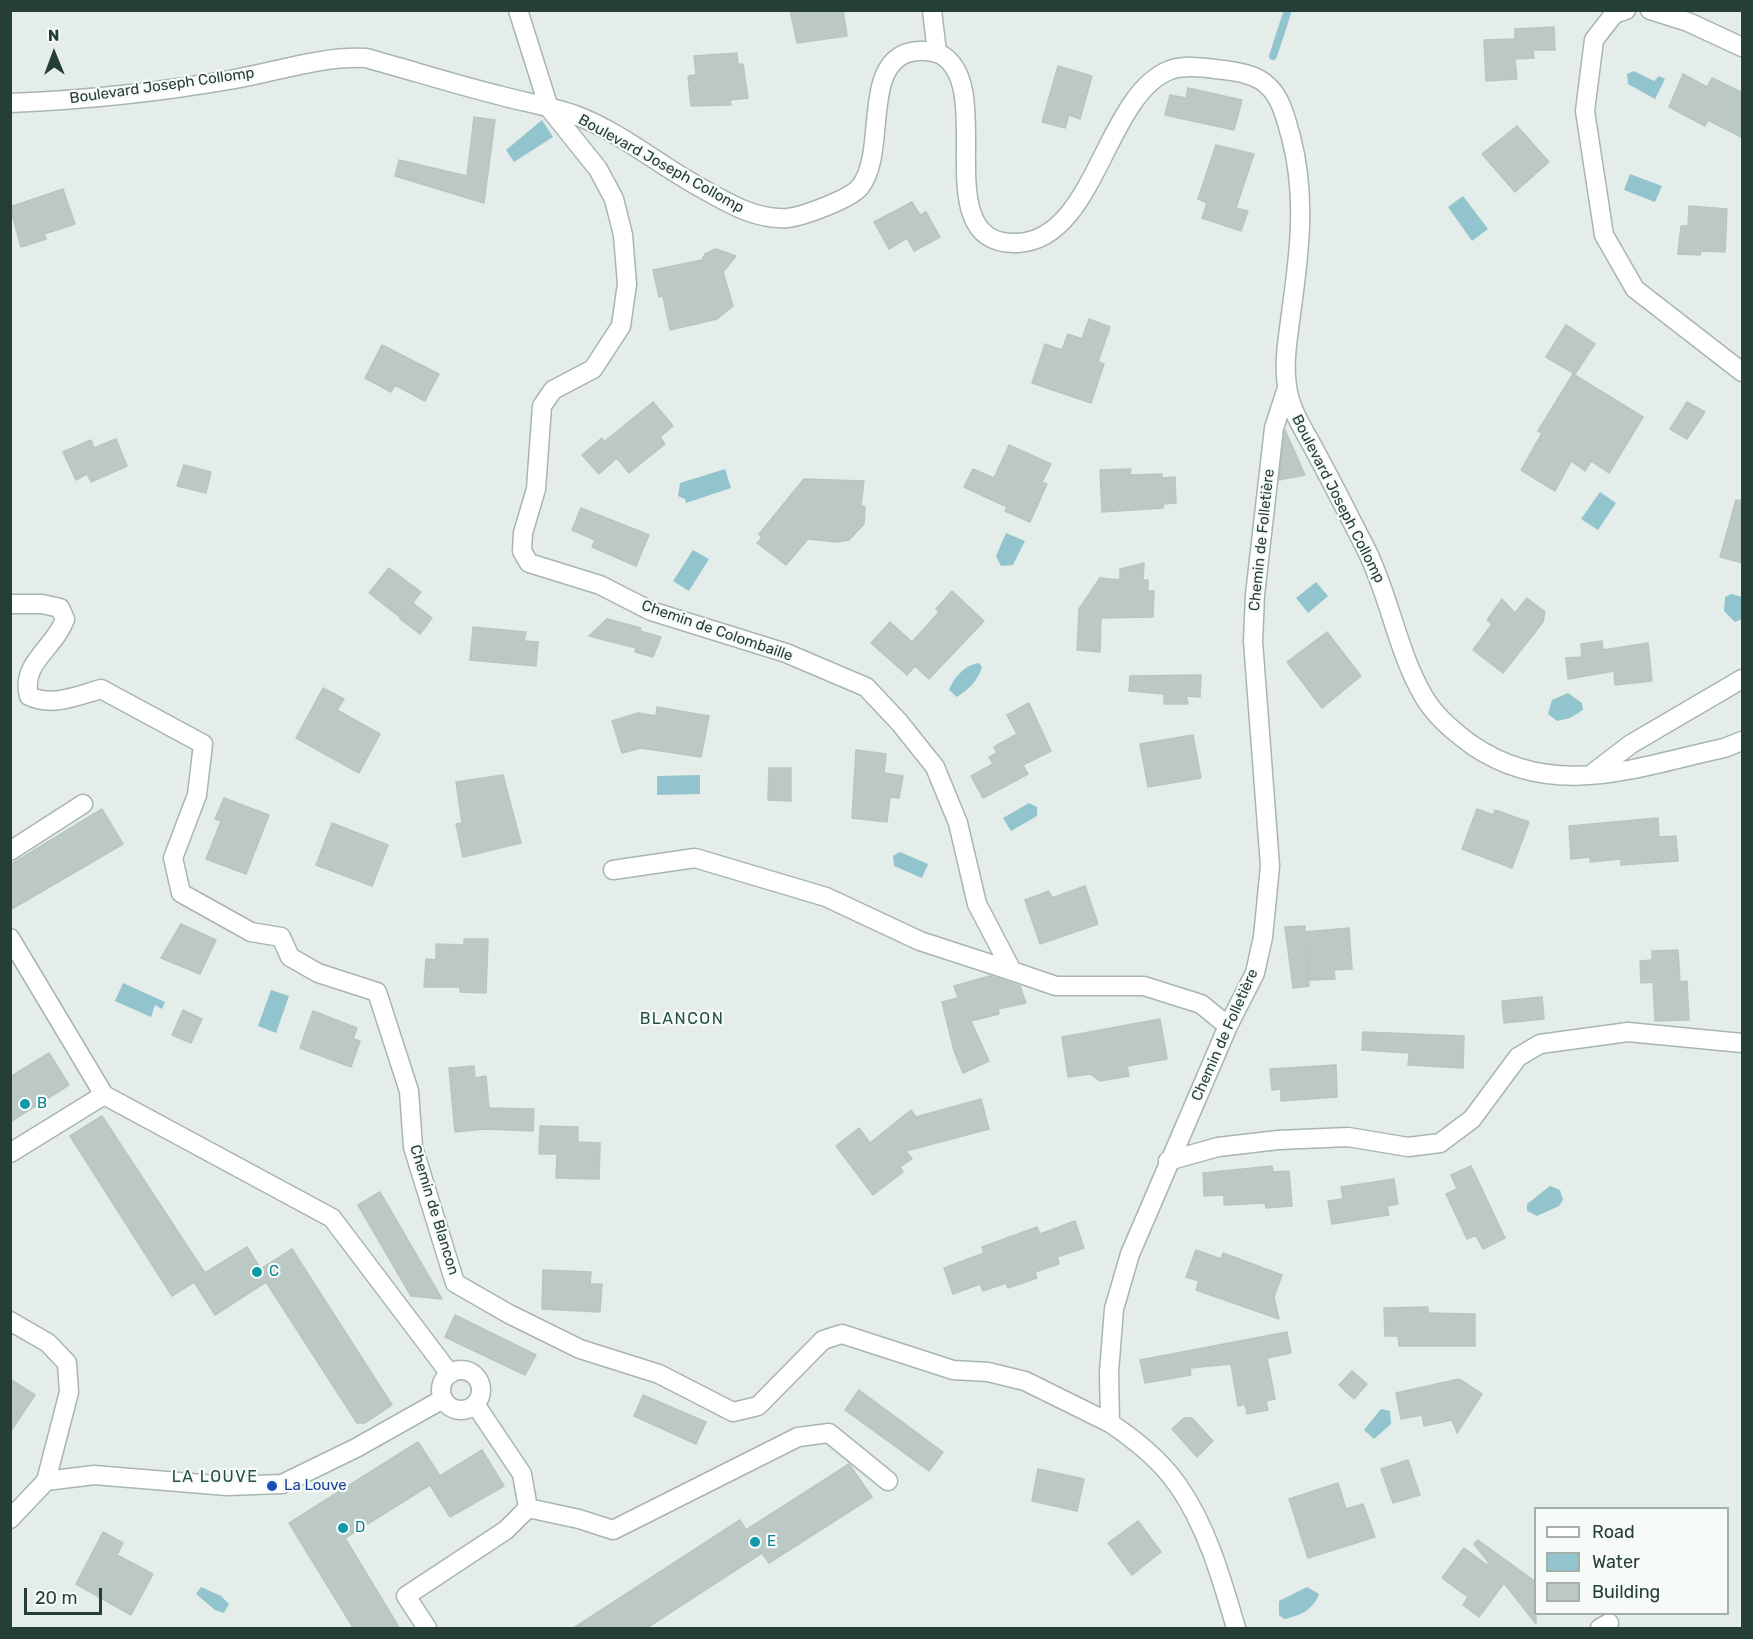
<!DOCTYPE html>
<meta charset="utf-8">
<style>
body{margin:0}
#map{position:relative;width:1753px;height:1639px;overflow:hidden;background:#e5edea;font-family:Rubik,sans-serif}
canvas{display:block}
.frame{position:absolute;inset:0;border:12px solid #263e38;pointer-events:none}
.legend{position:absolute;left:1534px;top:1507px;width:195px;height:108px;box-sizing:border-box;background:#f6faf8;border:2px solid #a3afab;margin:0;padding:8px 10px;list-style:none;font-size:18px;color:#263e38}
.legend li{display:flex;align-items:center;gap:12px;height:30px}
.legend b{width:30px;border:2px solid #a3afab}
.north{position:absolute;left:24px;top:24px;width:60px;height:60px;-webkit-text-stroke:4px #f6faf8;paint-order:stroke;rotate:359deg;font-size:16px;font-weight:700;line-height:24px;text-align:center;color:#263e38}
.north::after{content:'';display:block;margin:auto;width:21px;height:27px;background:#263e38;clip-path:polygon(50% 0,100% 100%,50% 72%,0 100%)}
.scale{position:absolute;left:24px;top:1588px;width:78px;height:27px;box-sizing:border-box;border:3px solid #263e38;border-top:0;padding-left:8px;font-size:18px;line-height:21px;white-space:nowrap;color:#263e38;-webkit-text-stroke:4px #f6faf8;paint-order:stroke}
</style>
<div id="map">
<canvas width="1753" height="1639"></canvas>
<div class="frame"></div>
<ul class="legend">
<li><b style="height:8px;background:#fff"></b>Road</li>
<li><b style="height:16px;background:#92c4cd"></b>Water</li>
<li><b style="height:16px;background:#bbc8c3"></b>Building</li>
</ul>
<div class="north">N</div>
<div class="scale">20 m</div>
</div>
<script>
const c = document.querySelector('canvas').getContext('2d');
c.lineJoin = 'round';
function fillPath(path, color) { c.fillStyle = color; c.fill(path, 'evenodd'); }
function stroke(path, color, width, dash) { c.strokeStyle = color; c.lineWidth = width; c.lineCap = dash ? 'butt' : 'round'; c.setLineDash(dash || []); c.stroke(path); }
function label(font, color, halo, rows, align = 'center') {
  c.font = font + ' Rubik,sans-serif'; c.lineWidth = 4.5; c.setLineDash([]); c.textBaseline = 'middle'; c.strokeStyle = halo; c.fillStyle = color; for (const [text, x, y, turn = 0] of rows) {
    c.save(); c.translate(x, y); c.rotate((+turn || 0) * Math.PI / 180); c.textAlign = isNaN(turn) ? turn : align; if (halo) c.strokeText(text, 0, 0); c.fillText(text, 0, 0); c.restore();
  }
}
const water = new Path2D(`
 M1634,71L1654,81L1659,76L1665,79L1655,99L1628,84L1627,74Z
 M542,120L553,137L514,162L506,150Z
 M1630,174L1662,186L1655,202L1624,190Z
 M1463,196L1488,229L1472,241L1448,207Z
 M725,469L731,488L686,503L685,499L678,496L680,483Z
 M1600,492L1616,503L1598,530L1581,519Z
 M1006,533L1025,541L1013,565L1001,566L996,556Z
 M693,550L709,559L689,591L673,581Z
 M1316,582L1328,596L1308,613L1296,598Z
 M1731,594L1742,597V619L1735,622L1724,611L1725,597Z
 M979,663L982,667C977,682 970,688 957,697L949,690C954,677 965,665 979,663Z
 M1568,693L1582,703L1583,710L1570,718L1557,721L1548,714L1552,700Z
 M700,775V794L657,795V776Z
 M1029,803L1037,807V816L1011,831L1003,818Z
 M900,852L928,864L922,878L894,866L893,856Z
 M123,983L165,1002L162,1009L155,1005L151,1017L115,1001Z
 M271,990L289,996L276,1033L258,1026Z
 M1550,1186L1560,1190L1563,1200L1559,1206L1537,1216L1527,1211V1204Z
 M1381,1409L1390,1411L1391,1424L1374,1439L1364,1430Z
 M201,1587L221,1596L229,1604L224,1613L215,1610L196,1594Z
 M1307,1587L1319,1594C1313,1610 1300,1616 1284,1619L1279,1615V1601Z`);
const stream = new Path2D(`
 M1273,56L1288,10`);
const building = new Path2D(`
 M790,10H843L847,36L797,43Z
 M1554,27L1555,50H1533L1534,58L1515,59L1517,79L1486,81L1484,40L1515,39V29Z
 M737,53L738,64H743L748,98L730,100L731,105L691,106L688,76L696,75L694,56Z
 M1058,66L1092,76L1080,119L1069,115L1065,128L1042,122Z
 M1683,74L1707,87L1712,78L1743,93V138L1708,120L1705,126L1669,107Z
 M1188,88L1242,100L1234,130L1165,115L1170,95L1186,98Z
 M474,117L495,120L484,203L395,176L399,160L467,176Z
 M1517,126L1549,162L1515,192L1482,154Z
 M1216,145L1254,154L1236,208L1248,211L1241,231L1202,218L1207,203L1198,199Z
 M63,189L75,224L44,234L46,239L21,247L10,207Z
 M912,202L920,215L926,212L940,237L914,251L907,238L889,249L874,222Z
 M1689,206L1727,209L1725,252L1701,251L1700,255L1678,254L1681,226H1688Z
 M716,249L736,256L723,272L733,306L717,319L670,330L663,296L659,297L653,270L702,260L705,254Z
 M1089,319L1110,327L1098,362L1104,364L1091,403L1032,383L1045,344L1062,350L1068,334L1082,339Z
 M1566,325L1595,344L1575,374L1546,357Z
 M382,345L439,374L425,401L395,385L391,392L365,378Z
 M1573,374L1643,417L1609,473L1591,461L1585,471L1571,461L1555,491L1521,470L1542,433L1538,431Z
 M653,402L673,426L660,437L665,444L629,473L617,458L599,474L582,455L602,438L604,442Z
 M1687,402L1705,412L1687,439L1670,429Z
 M1285,430L1305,475L1279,480Z
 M116,439L127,466L91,482L87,474L76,480L63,452L91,440L94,448Z
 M1009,445L1051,464L1042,482L1047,484L1030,522L1005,511L1007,507L964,487L973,469L994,478Z
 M184,465L211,472L206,493L177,486Z
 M1131,469L1130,475L1162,474V478L1175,477L1176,503L1163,504V508L1102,512L1100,470Z
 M804,479L864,481L861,506L865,507L864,524L849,540L836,542L808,539L786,565L757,543L762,538L759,534Z
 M1736,500L1743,501V563L1720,557Z
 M581,508L649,535L636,566L592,547L595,540L572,530Z
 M1144,563L1143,580H1148V591H1154L1153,617L1101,618L1100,652L1077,650L1079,609L1100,578L1120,580V569Z
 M389,568L421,592L401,618L369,593Z
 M952,591L984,621L929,679L915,666L907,675L871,643L890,622L912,642L939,612L936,609Z
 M1527,598L1545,612L1543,622L1503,673L1473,650L1492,624L1487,620L1502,599L1515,613Z
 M413,603L432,618L420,634L400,619Z
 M607,619L641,628L640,631L661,637L653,657L635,652L636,648L589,636Z
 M473,627L526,632L524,641L538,642L536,666L470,660Z
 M1327,632L1361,676L1322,708L1287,662Z
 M1602,641L1603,650L1648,643L1652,681L1615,685L1614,671L1568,679L1566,658L1582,657L1581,644Z
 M1201,675L1200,697L1186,696L1188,704H1164V694L1129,691L1130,676Z
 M323,688L344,699L337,710L380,734L359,773L296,738Z
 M1029,703L1051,751L1023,765L1028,774L983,798L971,776L993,764L989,757L997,753L994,747L1017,734L1007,715Z
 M657,707L709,716L701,757L641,748L622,753L612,721L638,713L656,716Z
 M1193,735L1201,778L1148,787L1140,744Z
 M856,750L886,754L884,773L903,776L899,798L890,797L887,822L852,818Z
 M769,768H791V801L768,800Z
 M503,775L521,843L463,857L456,824L462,823L456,782Z
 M224,798L269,815L246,874L206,859L221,821L215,819Z
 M102,809L123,844L10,910V865Z
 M1477,809L1493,815L1495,810L1529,822L1512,868L1462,849Z
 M1658,818L1659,837L1676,836L1678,861L1621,865V859L1590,862V857L1571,859L1569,826Z
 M332,823L388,845L372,886L316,865Z
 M1085,886L1098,924L1040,944L1025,900L1049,891L1052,898Z
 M181,924L216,940L200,974L161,958Z
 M1305,926V932L1349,928L1352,969L1334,970L1335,979L1309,980L1306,943L1309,986L1293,988L1285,927Z
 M464,939H488L486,993L460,992V987H424L426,959L436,960V944L464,945Z
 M1678,950L1680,982L1687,981L1689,1020L1655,1021L1653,982L1641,983L1640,961L1652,960V951Z
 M990,976L1020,986L1026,1003L998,1009L999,1014L971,1021L989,1061L963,1073L954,1051L942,1002L958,998L954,986Z
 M1542,997L1544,1019L1504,1023L1502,1001Z
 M183,1010L202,1019L191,1043L172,1035Z
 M313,1011L357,1028L353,1039L360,1041L351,1067L300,1048Z
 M1160,1019L1167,1059L1127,1066L1129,1076L1100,1081L1090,1074L1068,1077L1062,1037Z
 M1363,1032L1464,1036L1463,1068L1408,1065L1409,1053L1362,1050Z
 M49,1053L69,1085L10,1122V1077Z
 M1336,1065L1337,1097L1281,1101V1089L1272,1090L1270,1069Z
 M474,1066L475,1078L486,1076L489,1108L534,1109L533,1131L485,1129L455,1132L449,1068Z
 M981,1099L989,1129L906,1151L912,1159L900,1167L903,1172L873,1195L836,1146L859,1128L870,1143L911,1110L916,1117Z
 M102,1116L205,1273L247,1247L261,1269L292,1249L392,1405L365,1423H357L266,1282L215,1315L194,1282L172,1296L70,1136Z
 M540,1126L578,1127V1142L600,1143L599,1179L556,1178L557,1154H539Z
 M1272,1166L1273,1172L1289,1171L1292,1206L1266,1208L1265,1203L1224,1205V1195L1204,1196L1203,1173Z
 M1471,1166L1505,1238L1483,1249L1476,1235L1467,1239L1446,1194L1457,1189L1451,1175Z
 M1394,1179L1398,1204L1387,1206L1389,1215L1332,1224L1328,1201L1343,1199L1341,1187Z
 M380,1192L442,1299L411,1296L358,1205Z
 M1075,1221L1084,1248L1057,1257L1059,1264L1035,1272L1037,1278L1008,1288L1006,1283L983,1291L980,1284L953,1294L944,1268L984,1253L982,1247L1007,1238L1037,1227L1040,1234Z
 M1196,1250L1221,1259L1223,1253L1282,1275L1274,1297L1279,1319L1196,1290L1199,1281L1186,1277Z
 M543,1270L591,1272L590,1284H602L600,1312L542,1309Z
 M1428,1307V1313L1475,1314V1346H1399L1398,1336H1385L1384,1308Z
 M455,1315L536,1355L525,1375L445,1337Z
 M1287,1332L1291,1353L1267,1358L1275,1399L1266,1401L1268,1410L1247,1414L1245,1404L1238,1406L1231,1364L1190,1368L1191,1375L1145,1383L1140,1360Z
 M1352,1371L1367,1384L1354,1399L1339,1385Z
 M10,1379L35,1395L10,1432Z
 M1459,1379L1482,1394L1457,1433L1452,1420L1424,1426L1422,1415L1401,1419L1396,1393Z
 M859,1390L943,1452L929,1471L845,1410Z
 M643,1395L706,1422L696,1444L634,1416Z
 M1184,1418H1192L1213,1441L1197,1457L1172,1429Z
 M418,1442L440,1476L482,1450L504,1486L450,1517L430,1485L345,1538L400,1629H354L289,1523Z
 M1408,1460L1420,1495L1393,1503L1381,1469Z
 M849,1464L872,1497L769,1563L762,1553L645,1629H572L740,1520L746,1530Z
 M1038,1469L1084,1479L1077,1511L1032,1501Z
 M1338,1483L1346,1509L1363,1504L1375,1537L1308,1558L1289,1499Z
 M1138,1521L1161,1552L1132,1575L1108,1543Z
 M103,1532L123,1543L117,1555L153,1574L131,1615L76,1584Z
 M1478,1540L1536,1582V1624L1504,1583L1479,1617L1463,1605L1468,1597L1442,1578L1464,1548L1487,1565L1489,1563L1474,1544Z`);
const minor = new Path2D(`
 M518,10L549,108L598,169L614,199L623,235L627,284L621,326L593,369L553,390L542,406L536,489L523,533L522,551L529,563L600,585L651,611L786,653L866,687L899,722L935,767L958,823L977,904L1012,971L1056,986H1144L1201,1004L1228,1026
 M932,10L937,52
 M1626,10L1614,14L1594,40L1585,111L1604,235L1635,289L1742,372
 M1650,10L1688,22L1742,47
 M10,103C85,100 161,92 235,79C280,71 320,56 366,58C410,70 454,84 498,95C523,102 550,106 575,115C621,132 660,166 703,189C730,204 756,220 788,218C804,216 850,199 860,187C887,153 862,69 907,53C917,50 930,50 940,54C1000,86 923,247 1018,243C1096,239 1105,95 1170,70C1184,65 1201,67 1215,69C1232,71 1256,73 1268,86C1282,99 1286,120 1291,137C1306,194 1300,249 1292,306C1289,332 1283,360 1287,386C1289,405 1299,422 1308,438C1328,474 1347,512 1366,549C1390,597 1397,651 1424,697C1435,716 1454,732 1472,745C1554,801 1636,767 1724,748L1742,741
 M10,604H42L60,608L65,619C56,647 20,663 29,696C52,707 77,696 101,689L203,744L197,795L173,858L181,893L251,932L281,937L290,957L318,973L377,992L409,1091L413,1147L455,1283L509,1314L580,1349L659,1374L733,1412L758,1406L823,1340L842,1334L953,1370L988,1372L1025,1381L1110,1423
 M1593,773L1631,744L1742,679
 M10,851L83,804
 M613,870L695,858L826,897L920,941L1012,971
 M10,938L104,1095
 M10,1153L104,1095L332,1218L450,1374
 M1168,1161L1218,1147L1278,1140L1348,1137L1408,1147L1440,1143L1472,1119L1518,1057L1540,1044L1628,1032L1742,1043
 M10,1321L48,1343L67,1363L69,1392L46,1481
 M441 1390a20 20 0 1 1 40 0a20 20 0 1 1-40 0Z
 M528,1508L579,1519L613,1530L798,1437L829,1433L888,1481
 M10,1519L46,1481L94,1475L227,1486L282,1484L356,1448L443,1399
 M427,1628L406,1596L506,1530L528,1508L522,1474L475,1404
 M1236,1628C1222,1580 1207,1526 1177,1484C1160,1460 1134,1439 1110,1423L1109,1372L1114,1309L1130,1254L1228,1026L1255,973L1263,937L1270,866L1253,641L1255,595L1274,428L1287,388
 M1600,1628L1609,1623`);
const markers = [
 [25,1104,6,"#0f9aa8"],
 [257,1272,6,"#0f9aa8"],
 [272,1486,6,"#1a4fb4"],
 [343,1528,6,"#0f9aa8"],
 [755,1542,6,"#0f9aa8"]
];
const streetNames = [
 ["Boulevard Joseph Collomp",162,86,-8],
 ["Boulevard Joseph Collomp",661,164,29],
 ["Boulevard Joseph Collomp",1338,499,63],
 ["Chemin de Folletière",1262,540,-84],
 ["Chemin de Colombaille",717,631,19],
 ["Chemin de Folletière",1225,1035,-66],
 ["Chemin de Blancon",434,1210,73]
];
const cultureNames = [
 ["B",37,1104],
 ["C",269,1272],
 ["D",355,1528],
 ["E",767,1542]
];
const transitNames = [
 ["La Louve",284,1486]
];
const neighbourhoodNames = [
 ["BLANCON",682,1019],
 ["LA LOUVE",215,1477]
];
fillPath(water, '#92c4cd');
stroke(stream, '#92c4cd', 8);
fillPath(building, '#bbc8c3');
stroke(building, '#b8c6c1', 1.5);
stroke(minor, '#a8b5b1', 21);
stroke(minor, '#fff', 18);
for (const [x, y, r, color] of markers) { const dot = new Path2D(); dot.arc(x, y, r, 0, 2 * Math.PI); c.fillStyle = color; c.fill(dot); stroke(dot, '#f6faf8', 2); }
label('15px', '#263e38', '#f6faf8', streetNames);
label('15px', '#0d838f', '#f6faf8', cultureNames, 'left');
label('15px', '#164399', '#f6faf8', transitNames, 'left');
c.letterSpacing = '1.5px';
label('16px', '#234f44', '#f6faf8', neighbourhoodNames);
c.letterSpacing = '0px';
</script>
